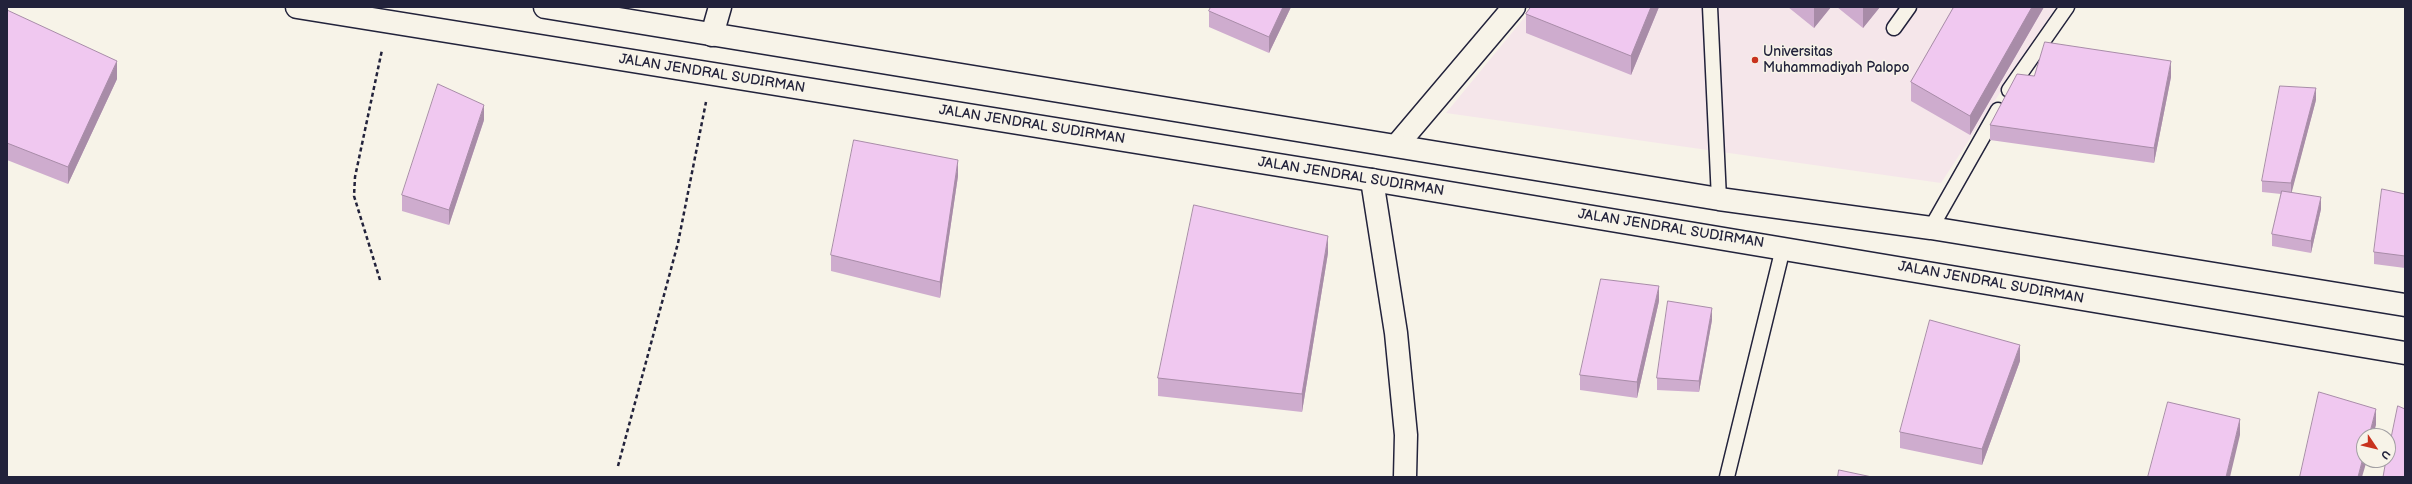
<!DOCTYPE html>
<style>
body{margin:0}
#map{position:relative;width:2412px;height:484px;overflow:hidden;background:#f7f3e8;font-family:"Balsamiq Sans",sans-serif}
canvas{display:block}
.frame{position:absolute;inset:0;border:8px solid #22223b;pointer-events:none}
.north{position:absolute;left:2356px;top:428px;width:40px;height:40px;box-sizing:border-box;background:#f7f3e8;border:1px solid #a29fa3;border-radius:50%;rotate:125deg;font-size:11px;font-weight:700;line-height:16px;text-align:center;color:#22223b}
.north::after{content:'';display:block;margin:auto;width:14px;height:18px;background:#c8321e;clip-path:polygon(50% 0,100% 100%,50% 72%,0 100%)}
</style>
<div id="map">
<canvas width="2412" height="484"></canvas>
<div class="frame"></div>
<div class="north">U</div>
</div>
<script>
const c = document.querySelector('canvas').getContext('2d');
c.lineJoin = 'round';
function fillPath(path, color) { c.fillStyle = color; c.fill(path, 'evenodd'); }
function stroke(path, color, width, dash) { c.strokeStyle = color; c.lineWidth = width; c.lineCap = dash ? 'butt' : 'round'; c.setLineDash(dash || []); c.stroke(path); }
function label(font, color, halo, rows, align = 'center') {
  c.font = font + ' "Balsamiq Sans",sans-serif'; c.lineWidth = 3; c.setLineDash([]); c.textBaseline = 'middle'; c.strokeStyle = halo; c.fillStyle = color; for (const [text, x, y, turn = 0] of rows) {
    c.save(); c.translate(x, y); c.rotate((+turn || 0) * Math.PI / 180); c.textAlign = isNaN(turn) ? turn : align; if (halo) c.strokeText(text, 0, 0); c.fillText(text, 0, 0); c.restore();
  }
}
const built = new Path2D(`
 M1533,7H2056L1941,183L1446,113Z`);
const path = new Path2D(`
 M380,280L354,196L355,177L382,50
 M618,466L678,243L706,102`);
const lane = new Path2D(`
 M1710,7L1719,199
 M1894,28L1909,7
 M2009,90L2067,7
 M1931,228L1998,110
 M1727,477L1783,248`);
const street = new Path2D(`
 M712,35L720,7
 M1397,145L1514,7
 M1372,180L1396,333L1406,435L1405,477`);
const highway = new Path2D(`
 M297,7L1372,180L2405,353
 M545,7L1719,199L1931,228L2405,305`);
const wall = new Path2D(`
 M1291,7L1269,53L1209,27V11Z
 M1531,7H1659L1631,75L1526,33V14Z
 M1788,7H1831L1814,28Z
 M1837,7H1880L1863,28Z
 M1954,7H2044L1970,135L1911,101V82Z
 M7,10L117,79L68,184L7,160Z
 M2034,76L2171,77L2154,163L1990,140V125Z
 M2316,100L2291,193L2321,209L2311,253L2272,246V234L2281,194L2262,192V181Z
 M484,120L449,225L402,211V195Z
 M958,176L940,298L831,271V255Z
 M2405,194V268L2374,264V252Z
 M1328,253L1302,412L1158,396V378Z
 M1659,301L1637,398L1580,390V375Z
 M1712,320L1699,392L1657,390V378Z
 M2020,361L1982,465L1900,448V432Z`);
const shadedWall = new Path2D(`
 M1283,7H1291L1269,53V37Z
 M1651,7H1659L1631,75V56Z
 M1815,7H1831L1814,28V8Z
 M1864,7H1880L1863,28V8Z
 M2032,7H2044L1970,135V116Z
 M117,61V79L68,184V167Z
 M2171,61V77L2154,163V148Z
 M2316,88V100L2291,195V183Z
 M484,105V120L449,225V210Z
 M958,160V176L940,298V282Z
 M2321,197V209L2311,253V241Z
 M1328,236V253L1302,412V394Z
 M1659,286V301L1637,398V382Z
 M1712,308V320L1699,392V381Z
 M2020,345V361L1982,465V449Z
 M2376,409V425L2373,436H2369Z
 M2240,419V435L2230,477H2226Z
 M2364,454V460H2367L2362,477H2358Z`);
const building = new Path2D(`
 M1211,7H1283L1269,37L1209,11Z
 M1531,7H1651L1631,56L1526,14Z
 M1954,7H2032L1970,116L1911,82Z
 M7,10L117,61L68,167L7,143Z
 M2045,42L2171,61L2154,148L1990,125L2017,74L2034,76Z
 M438,84L484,105L449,210L402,195Z
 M2280,86L2316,88L2291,183L2262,181Z
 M854,140L958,160L940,282L831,255Z
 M2382,189L2405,194V256L2374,252Z
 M2282,191L2321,197L2311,241L2272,234Z
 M1194,205L1328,236L1302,394L1158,378Z
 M1601,279L1659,286L1637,382L1580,375Z
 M1668,301L1712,308L1699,381L1657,378Z
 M1930,320L2020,345L1982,449L1900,432Z
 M2319,392L2376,409L2369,436H2364V454L2358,477H2300Z
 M2168,402L2240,419L2226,477H2148Z
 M2398,406L2405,409V477H2383L2386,460H2388V453Z
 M1839,470L1872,477H1838Z`);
const markers = [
 [1755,60,4,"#c8321e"]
];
const poiNames = [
 ["Universitas",1763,52],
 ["Muhammadiyah Palopo",1763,68]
];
const streetNames = [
 ["JALAN JENDRAL SUDIRMAN",712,74,9],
 ["JALAN JENDRAL SUDIRMAN",1032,125,9],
 ["JALAN JENDRAL SUDIRMAN",1351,177,9],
 ["JALAN JENDRAL SUDIRMAN",1671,229,9],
 ["JALAN JENDRAL SUDIRMAN",1991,283,10]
];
fillPath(built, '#f5e6ea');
stroke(lane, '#22223b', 17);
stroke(street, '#22223b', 25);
stroke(highway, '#22223b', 25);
stroke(path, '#22223b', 2.5, [4, 3]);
stroke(lane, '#f7f3e8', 14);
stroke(street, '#f7f3e8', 22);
stroke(highway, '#f7f3e8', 22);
fillPath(wall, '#ceacce');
fillPath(shadedWall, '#a88ca8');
fillPath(building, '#f0c8f0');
stroke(building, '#a88ca8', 1);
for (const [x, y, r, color] of markers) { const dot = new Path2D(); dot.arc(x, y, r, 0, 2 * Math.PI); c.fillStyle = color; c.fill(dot); stroke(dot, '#f7f3e8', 1.5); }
label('14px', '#22223b', '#f7f3e8', poiNames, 'left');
label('14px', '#22223b', '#f7f3e8', streetNames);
</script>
